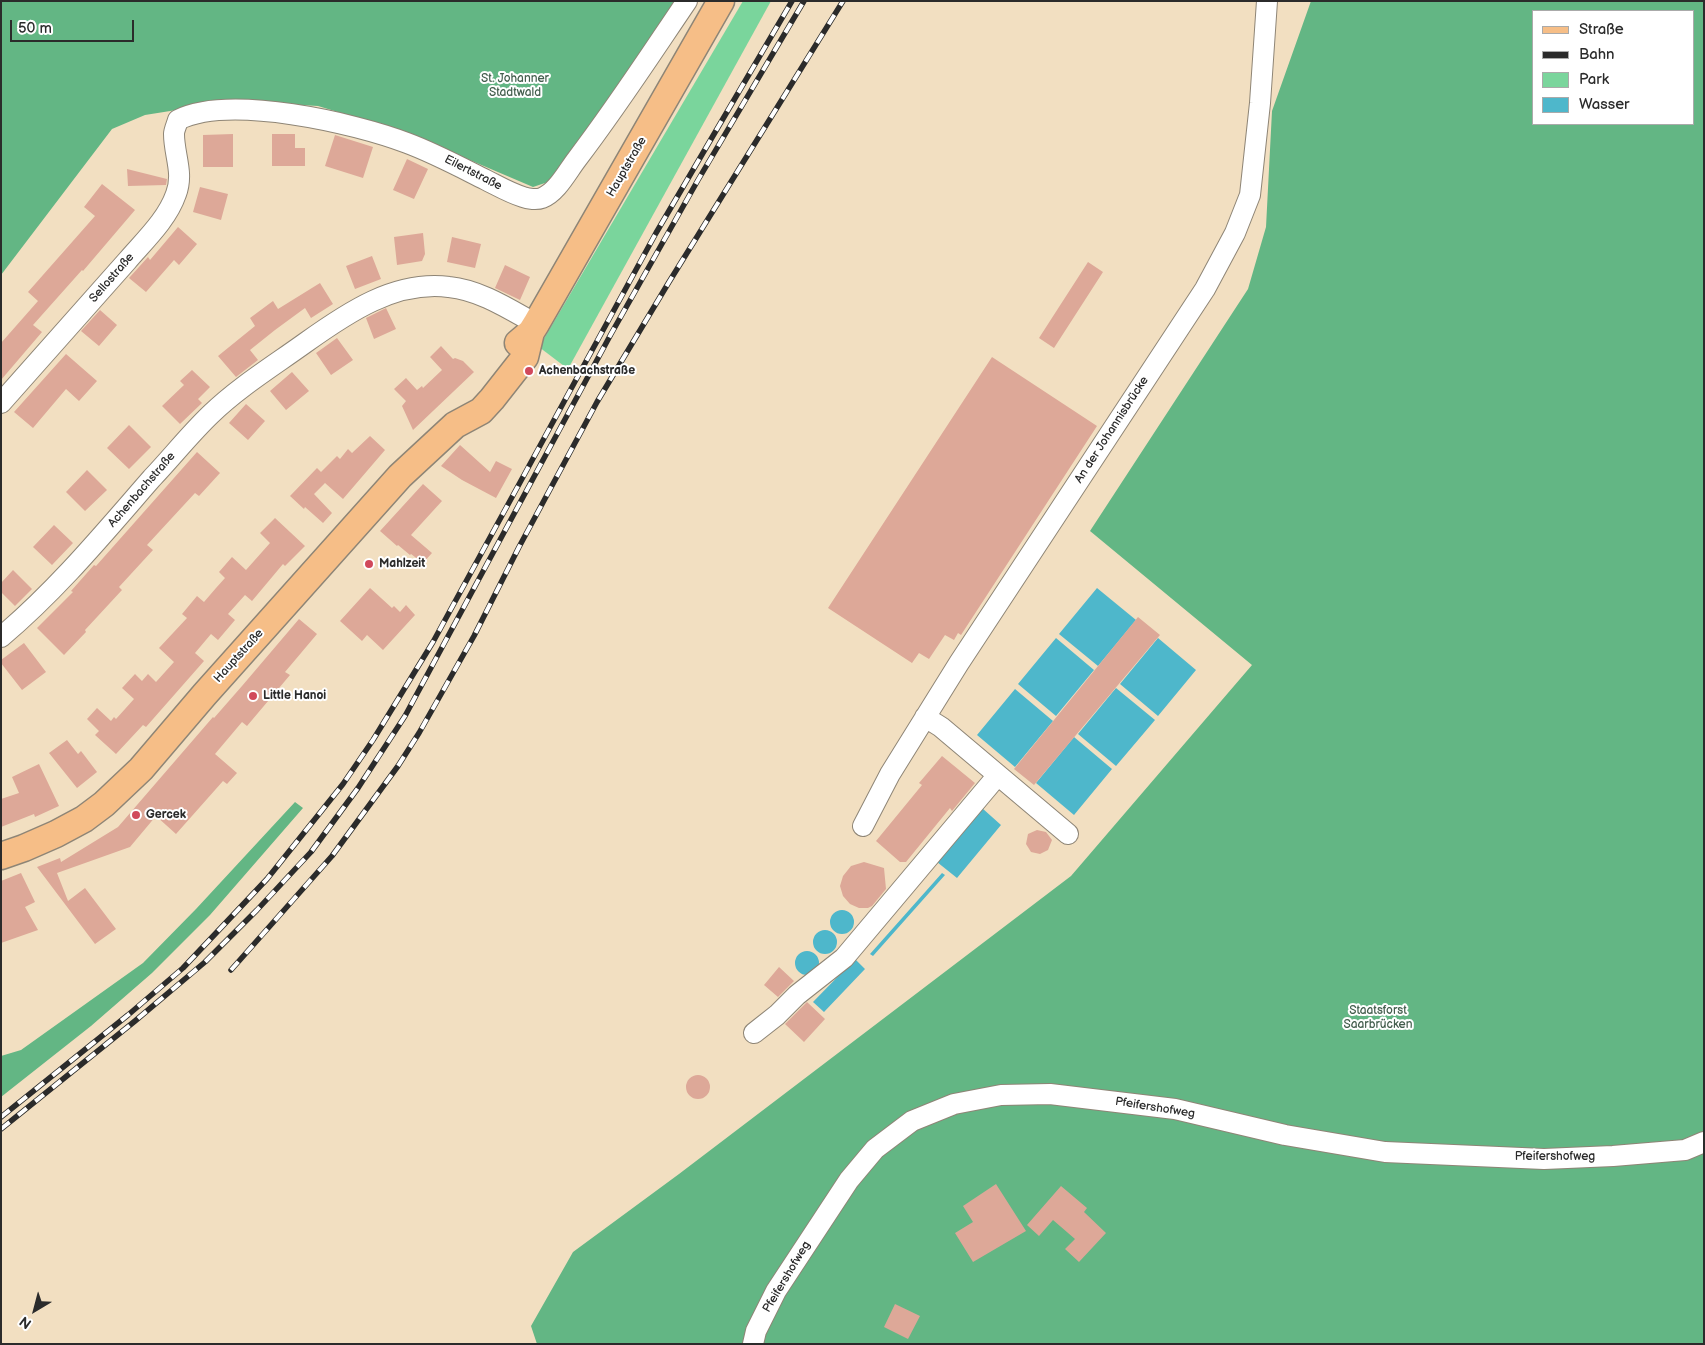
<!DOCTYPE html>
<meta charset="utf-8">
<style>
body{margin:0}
#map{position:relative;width:1705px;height:1345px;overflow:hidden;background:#f2dfc1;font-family:"Balsamiq Sans",sans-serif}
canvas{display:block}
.frame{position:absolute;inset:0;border:2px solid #2b2b2b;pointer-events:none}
.legend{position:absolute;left:1532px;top:10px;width:162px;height:115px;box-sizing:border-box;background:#fff;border:1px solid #aaa;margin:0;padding:6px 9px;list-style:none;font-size:15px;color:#2b2b2b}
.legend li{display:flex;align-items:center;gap:10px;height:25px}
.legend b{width:25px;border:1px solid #aaa}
.north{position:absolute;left:10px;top:1285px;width:50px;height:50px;-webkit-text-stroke:4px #fff;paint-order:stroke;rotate:217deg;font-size:14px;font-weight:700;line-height:20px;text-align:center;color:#2b2b2b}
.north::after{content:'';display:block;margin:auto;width:18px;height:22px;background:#2b2b2b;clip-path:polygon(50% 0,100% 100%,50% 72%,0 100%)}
.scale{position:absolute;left:10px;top:20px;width:124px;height:22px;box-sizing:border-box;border:2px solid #2b2b2b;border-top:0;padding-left:6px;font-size:15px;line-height:18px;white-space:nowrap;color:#2b2b2b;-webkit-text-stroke:4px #fff;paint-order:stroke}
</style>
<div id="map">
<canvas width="1705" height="1345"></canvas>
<div class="frame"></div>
<ul class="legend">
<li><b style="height:6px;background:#f6be87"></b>Straße</li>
<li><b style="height:6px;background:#2b2b2b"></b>Bahn</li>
<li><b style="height:14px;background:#7ad59c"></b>Park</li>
<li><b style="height:14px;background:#4eb7cb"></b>Wasser</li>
</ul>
<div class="north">N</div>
<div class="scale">50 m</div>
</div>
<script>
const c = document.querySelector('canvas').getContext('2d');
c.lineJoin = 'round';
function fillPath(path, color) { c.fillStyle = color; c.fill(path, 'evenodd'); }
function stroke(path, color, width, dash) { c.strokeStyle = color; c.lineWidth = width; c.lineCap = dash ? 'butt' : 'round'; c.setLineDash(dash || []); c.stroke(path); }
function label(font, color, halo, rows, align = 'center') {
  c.font = font + ' "Balsamiq Sans",sans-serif'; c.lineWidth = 4; c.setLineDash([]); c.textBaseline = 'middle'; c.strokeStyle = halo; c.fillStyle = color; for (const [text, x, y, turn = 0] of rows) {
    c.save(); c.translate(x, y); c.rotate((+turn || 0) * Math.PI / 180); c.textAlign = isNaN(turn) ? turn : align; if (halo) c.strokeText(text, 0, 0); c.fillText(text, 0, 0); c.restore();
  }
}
const green = new Path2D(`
 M743,1H771L568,369L539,347Z`);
const forest = new Path2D(`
 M1,1H678L551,181L533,187L404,132L318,106L233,101L145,115L112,129L1,275Z
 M1311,1H1704V1344H537L531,1326L573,1252L679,1174L1071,876L1252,665L1090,531L1248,289L1266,227L1272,111ZM1534,11H1694V124H1534Z
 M295,802L303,808L210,915L152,973L91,1026L1,1097V1056L21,1050L143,963L196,909Z`);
const water = new Path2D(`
 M1097,588L1136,620L1098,666L1059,634Z
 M1056,638L1094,670L1056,716L1018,684Z
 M1158,638L1196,670L1158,716L1120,684Z
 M1116,688L1155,720L1116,766L1078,734Z
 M1015,689L1053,721L1015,767L977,735Z
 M1074,737L1112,769L1074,815L1036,783Z
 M982,808L1001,825L957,878L937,862Z
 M942,873L945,875L873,956L870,954Z
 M830 922a12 12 0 1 1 24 0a12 12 0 1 1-24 0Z
 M813 942a12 12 0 1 1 24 0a12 12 0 1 1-24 0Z
 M795 963a12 12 0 1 1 24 0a12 12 0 1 1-24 0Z
 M855,959L865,969L824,1012L813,1002Z`);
const building = new Path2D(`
 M233,134V167H203V135Z
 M272,134H295V148H305V166H272Z
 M335,135L373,147L363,178L325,166Z
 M407,159L428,169L414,199L393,190Z
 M127,169L167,179L166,185L128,186Z
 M102,184L135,210L83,271L82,270L33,325L42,332L1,380V343L38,301L28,292L95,216L84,207Z
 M200,187L228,194L221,220L193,212Z
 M178,227L197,244L179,265L174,260L146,292L129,278L148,257L150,260Z
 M423,233L425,254L422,261L397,265L394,237Z
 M452,237L481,244L475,268L447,262Z
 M372,256L381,279L355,289L346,266Z
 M1088,262L1103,272L1054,348L1039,338Z
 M505,265L530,277L520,300L495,288Z
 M320,283L333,304L311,318L305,308L275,330L250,350L258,360L236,377L218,356L255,326L250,318L273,301L278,309Z
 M386,308L396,329L374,339L366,318Z
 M100,310L117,325L99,346L81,331Z
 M337,338L353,360L331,375L316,353Z
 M441,346L453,359L455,358L463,361L474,372L413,430L402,406L406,401L394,389L406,378L417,390L422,386L423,388L442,370L430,357Z
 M66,354L97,381L79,401L66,389L33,428L14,412Z
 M992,357L1097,426L961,635L958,633L954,640L945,635L929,659L919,653L912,663L828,608Z
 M192,370L210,387L198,399L202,403L180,424L162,406L184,385L180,381Z
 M292,372L309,391L286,410L270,391Z
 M246,404L265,421L248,440L229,423Z
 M129,425L151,447L129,469L107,448Z
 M370,436L385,450L343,499L325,483L314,494L332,513L323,523L305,507L304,509L290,496L317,468L321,472L337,456L340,459L348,449L352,453Z
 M460,445L490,472L496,461L512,469L496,498L462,480L441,466Z
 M197,452L220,473L199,496L195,493L147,545L153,550L119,587L122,590L85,630L86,632L64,655L37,628L73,592L71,591L94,565L96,566Z
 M87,470L107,490L85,511L66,492Z
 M423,484L442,501L411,535L432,553L423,563L411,554L410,555L398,545L397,546L380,531Z
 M275,518L305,546L285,566L283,564L252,601L245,595L228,614L235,620L218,640L211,634L195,653L204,661L146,727L143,725L116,754L95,735L99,731L87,719L97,708L111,721L114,717L116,719L134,699L122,688L135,674L142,681L148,674L156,682L174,662L159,648L187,618L182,614L197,596L204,602L216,588L225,578L219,572L232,557L246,570L270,543L260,533Z
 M54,525L73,543L52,565L33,547Z
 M13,570L32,589L15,606L1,592V583Z
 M370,588L392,608L394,606L400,612L406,605L415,615L383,650L367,635L362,641L340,621Z
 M1138,617L1160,635L1034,785L1014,769Z
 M299,619L317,634L285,672L290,675L247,726L242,722L215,754L237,773L227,784L223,781L176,834L156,816L130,847L57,873L68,901L85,888L116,929L95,944L37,867L60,858L61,862L118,827L213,717L214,718L242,686Z
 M24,643L46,672L22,690L1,663V660Z
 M67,740L78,754L81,751L97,772L77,788L49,753Z
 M942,756L975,783L952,811L950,808L906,862H900L876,841L922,785L919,783Z
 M39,764L59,806L35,817L34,814L1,827V799L19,793L12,777Z
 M1037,830L1046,832L1052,840L1048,850L1040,854L1031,852L1026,844L1028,834Z
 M864,862L884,868L886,889L872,906L868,908H859L850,904L843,896L840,886L843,876L851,866Z
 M21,873L35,902L25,907L38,930L1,943V881Z
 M779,967L794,981L778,997L764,985Z
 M807,1002L825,1019L804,1042L785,1024Z
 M686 1087a12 12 0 1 1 24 0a12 12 0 1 1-24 0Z
 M996,1184L1026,1231L973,1262L955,1233L973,1222L963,1206Z
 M1061,1186L1087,1208L1084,1212L1106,1233L1079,1262L1065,1249L1075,1239L1053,1220L1039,1236L1027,1225Z
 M895,1304L920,1316L908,1339L884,1327Z`);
const minor = new Path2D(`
 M1,403C43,356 85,309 127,261C144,241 167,220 176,194C184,173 174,155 174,134C174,130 177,124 178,120C229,94 355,123 407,143C434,153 460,167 486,180C498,186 510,193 523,197C528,199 537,200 542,198C557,192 567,172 577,159C616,108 651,54 687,1
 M1,637C57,590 104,533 152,478C172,457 190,434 211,414C239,387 273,366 305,343C347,313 395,280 449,287C480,290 509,309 536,324
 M925,717L941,727L1068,834
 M863,826L890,774L959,663L1205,289L1235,233L1250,195L1260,103L1267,1
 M754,1033L777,1015L797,995L844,958L998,775
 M753,1344L756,1331L776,1291L849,1180L875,1149L912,1121L954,1104L1001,1095L1050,1094L1175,1109L1285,1135L1385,1152L1544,1159L1613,1156L1685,1150L1704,1142`);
const major = new Path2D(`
 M518,343L531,332L536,324L721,1
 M1,856L24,848L56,834L84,819L104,804L141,769L205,694L400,476L455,425L481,411L492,399L525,357L531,332`);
const rail = new Path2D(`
 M231,970L332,856L398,766L419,733L474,636L519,547L597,402L669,282L843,1
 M1,1117L128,1015L183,968L267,879L343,784L373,740L433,642L656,233L792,1
 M1,1129L135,1021L205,962L257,910L311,852L358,788L405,716L611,334L698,180L804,1`);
const markers = [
 [529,371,5,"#d1495b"],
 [369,564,5,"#d1495b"],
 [253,696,5,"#d1495b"],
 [136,815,5,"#d1495b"]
];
const parkNames = [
 ["St. Johanner",515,79],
 ["Stadtwald",515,93],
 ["Staatsforst",1378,1011],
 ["Saarbrücken",1378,1025]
];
const streetNames = [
 ["Hauptstraße",627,167,-60],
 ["Eilertstraße",473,173,27],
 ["Sellostraße",112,278,-49],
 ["An der Johannisbrücke",1112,430,-57],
 ["Achenbachstraße",142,490,-49],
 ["Hauptstraße",239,656,-48],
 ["Pfeifershofweg",1155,1108,9],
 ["Pfeifershofweg",1555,1157],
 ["Pfeifershofweg",787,1277,-59]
];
const poiNames = [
 ["Achenbachstraße",539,371],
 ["Mahlzeit",379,564],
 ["Little Hanoi",263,696],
 ["Gercek",146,815]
];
fillPath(green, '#7ad59c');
fillPath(forest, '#63b684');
fillPath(water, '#4eb7cb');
fillPath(building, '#dda898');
stroke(minor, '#8e8576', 22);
stroke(major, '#8e8576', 29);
stroke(minor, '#fff', 20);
stroke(major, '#f6be87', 26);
stroke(rail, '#2b2b2b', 5.5);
stroke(rail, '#fff', 4, [11]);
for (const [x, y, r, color] of markers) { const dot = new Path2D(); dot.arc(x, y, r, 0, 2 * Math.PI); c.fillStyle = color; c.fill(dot); stroke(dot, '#fff', 2); }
label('12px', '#435e4d', '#fff', parkNames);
label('12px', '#2b2b2b', '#fff', streetNames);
label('bold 12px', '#2b2b2b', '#fff', poiNames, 'left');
</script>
